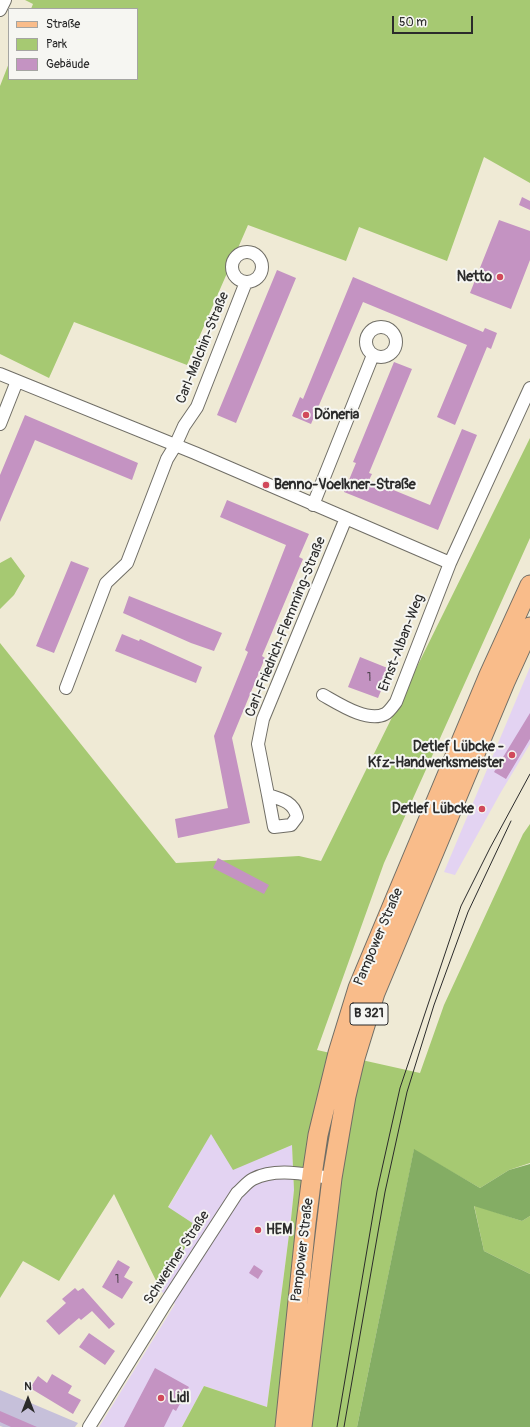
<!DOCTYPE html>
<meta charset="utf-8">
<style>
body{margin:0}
#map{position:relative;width:530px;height:1427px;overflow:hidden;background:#efead5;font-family:Pangolin,sans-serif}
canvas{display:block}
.legend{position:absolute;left:8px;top:8px;width:130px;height:72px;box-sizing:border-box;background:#f6f6f2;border:1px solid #a5a5a2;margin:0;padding:5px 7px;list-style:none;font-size:12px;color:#2b2b2b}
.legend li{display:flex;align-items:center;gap:8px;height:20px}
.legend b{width:20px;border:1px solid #a5a5a2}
.north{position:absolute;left:8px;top:1379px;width:40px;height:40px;-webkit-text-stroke:3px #f6f6f2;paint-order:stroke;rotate:0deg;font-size:11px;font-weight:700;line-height:16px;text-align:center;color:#2b2b2b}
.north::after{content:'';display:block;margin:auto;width:14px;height:18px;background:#2b2b2b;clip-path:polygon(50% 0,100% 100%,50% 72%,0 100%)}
.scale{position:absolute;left:392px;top:16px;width:81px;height:18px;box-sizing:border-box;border:2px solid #2b2b2b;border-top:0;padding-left:5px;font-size:12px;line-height:14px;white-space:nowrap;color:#2b2b2b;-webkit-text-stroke:3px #f6f6f2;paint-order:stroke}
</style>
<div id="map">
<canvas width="530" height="1427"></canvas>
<ul class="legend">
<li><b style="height:5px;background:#f9bc8a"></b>Straße</li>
<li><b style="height:11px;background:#a6c972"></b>Park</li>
<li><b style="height:11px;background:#c493c2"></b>Gebäude</li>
</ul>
<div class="north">N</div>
<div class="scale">50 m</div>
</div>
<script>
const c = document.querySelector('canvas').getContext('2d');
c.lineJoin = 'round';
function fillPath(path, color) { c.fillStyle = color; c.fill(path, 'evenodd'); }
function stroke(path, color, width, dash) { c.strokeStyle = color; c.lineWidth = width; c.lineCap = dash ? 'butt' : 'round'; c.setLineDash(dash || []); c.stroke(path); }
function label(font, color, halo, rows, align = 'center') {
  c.font = font + ' Pangolin,sans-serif'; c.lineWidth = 4; c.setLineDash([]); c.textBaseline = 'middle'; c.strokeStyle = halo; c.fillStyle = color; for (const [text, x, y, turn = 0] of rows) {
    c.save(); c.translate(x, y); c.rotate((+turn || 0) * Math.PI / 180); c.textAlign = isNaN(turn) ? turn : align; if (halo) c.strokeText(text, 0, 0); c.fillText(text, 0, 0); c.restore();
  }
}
const built = new Path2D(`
 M530,667V744L501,792L455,875L444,872Z
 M211,1133L266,1156L292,1145L294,1190L291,1219L267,1407L204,1386L182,1427H99L175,1304L161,1291L197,1226L168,1208Z`);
const industrial = new Path2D(`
 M0,1390L78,1423L75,1427H3L0,1426Z`);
const green = new Path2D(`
 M25,0H530V183L484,157L447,261L359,227L346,261L248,225L187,365L74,322L49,378L0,354V86L9,63V79H137V9H31L33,4Z
 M530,438V538L384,863L317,1050L420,1073L444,1005L523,834L530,824V1163L509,1170L480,1188L414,1150L357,1427H182L204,1386L267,1407L291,1219L294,1190L292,1145L233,1170L211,1134L168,1207L197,1226L161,1291L114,1194L59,1281L23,1261L0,1298V643L176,863L299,856L321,861Z
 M11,557L25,576L14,595L0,609V563Z
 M474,1205L522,1221L530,1216V1274L484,1251Z`);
const forest = new Path2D(`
 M414,1149L480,1188L509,1170L530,1164V1216L522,1221L474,1206L484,1251L530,1274V1427H357Z`);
const building = new Path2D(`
 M522,197L530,201V210L519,205Z
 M499,220L530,231V260L511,309L470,293Z
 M277,270L296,278L236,423L217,415Z
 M353,277L483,332L485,328L497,333L491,349L487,347L455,425L437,417L467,345L363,302L311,424L292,416L300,397L303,399Z
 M394,362L412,369L369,473L372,474L369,480L430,505L462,429L477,435L438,530L344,492L356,463L353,462Z
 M25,415L138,463L132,480L35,440L0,522V475Z
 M227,500L309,534L299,557L303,559L262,656L265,658L232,738L250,823L178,838L175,819L228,808L214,736L248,652L245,650L286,545L220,517Z
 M71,561L89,568L54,653L36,646Z
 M129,596L222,633L214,651L191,643L123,613Z
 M122,634L139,641L140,639L202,667L196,683L115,651Z
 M360,657L390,669L378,698L348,687Z
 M530,713V739L506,779L494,772Z
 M218,858L269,885L264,894L213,868Z
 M118,1260L130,1267L124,1277L133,1282L122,1299L102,1287Z
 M254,1265L263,1271L258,1279L249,1273Z
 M75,1288L78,1291L83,1288L115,1324L109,1329L92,1311L81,1320L79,1318L59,1335L46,1321L66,1303L62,1299Z
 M89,1333L115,1351L105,1365L79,1347Z
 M155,1368L189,1387L176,1411L173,1409L164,1427H124Z
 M52,1374L72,1386L68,1393L81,1400L73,1414L30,1388L38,1376L47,1383Z
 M0,1411L37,1427H11L0,1422Z`);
const minor = new Path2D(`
 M0,10L5,0
 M232 267a15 15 0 1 1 30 0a15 15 0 1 1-30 0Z
 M366 342a15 15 0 1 1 30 0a15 15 0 1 1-30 0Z
 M0,374L195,453L450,563
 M0,424L17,381
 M313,505L373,355
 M66,688L106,583L127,563L167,459L175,446L184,426L197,407L246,282
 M323,695C339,704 368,723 385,714C389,712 393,706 396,702L450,563L530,388
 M268,795L274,827L291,825L297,817C294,802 281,799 268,795L258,744L263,719L346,518
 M89,1427L165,1304L237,1193C242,1189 247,1182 253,1179C277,1167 307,1175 332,1178`);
const primary = new Path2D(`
 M285,1427L306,1223L312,1175L318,1135L338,1053L358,988L489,675L530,585
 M302,1427L332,1178L346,1096L355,1058L375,993L505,682L530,627`);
const tram = new Path2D(`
 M337,1427L377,1191L400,1088L461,906L490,848L530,774
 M344,1427L385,1192L407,1092L434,1005L468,912L511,821`);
const markers = [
 [500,277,4,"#d1495b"],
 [306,415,4,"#d1495b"],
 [266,485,4,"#d1495b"],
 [512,755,4,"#d1495b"],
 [482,809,4,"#d1495b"],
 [258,1230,4,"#d1495b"],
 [161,1398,4,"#d1495b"]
];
const numberNames = [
 ["1",369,678],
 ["1",117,1280]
];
const shields = [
 [369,1014,38]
];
const shieldNames = [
 ["B 321",369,1014]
];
const poiNames = [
 ["Netto",492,277,"right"],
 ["Döneria",314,415],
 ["Benno-Voelkner-Straße",274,485],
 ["Detlef Lübcke -",504,747,"right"],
 ["Kfz-Handwerksmeister",504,763,"right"],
 ["Detlef Lübcke",474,809,"right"],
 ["HEM",266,1230],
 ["Lidl",169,1398]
];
const streetNames = [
 ["Carl-Malchin-Straße",203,348,-68],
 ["Carl-Friedrich-Flemming-Straße",286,627,-68],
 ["Ernst-Alban-Weg",402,643,-69],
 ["Pampower Straße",379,937,-67],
 ["Pampower Straße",303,1250,-83],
 ["Schweriner Straße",177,1258,-57]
];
fillPath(built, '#e3d3f2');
fillPath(industrial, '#c6c0da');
fillPath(green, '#a6c972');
fillPath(forest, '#84ad64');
fillPath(building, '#c493c2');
stroke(minor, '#706e66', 14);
stroke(primary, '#706e66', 21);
stroke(minor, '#fff', 12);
stroke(primary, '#f9bc8a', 19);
stroke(tram, '#2b2b2b', 1);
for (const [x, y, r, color] of markers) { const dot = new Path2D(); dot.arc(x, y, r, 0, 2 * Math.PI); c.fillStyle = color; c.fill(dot); stroke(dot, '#f6f6f2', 1.5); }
label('12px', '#514551', null, numberNames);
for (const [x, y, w] of shields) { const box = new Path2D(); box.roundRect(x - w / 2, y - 11, w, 22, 3); c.fillStyle = '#f6f6f2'; c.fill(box); stroke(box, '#2b2b2b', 1); }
label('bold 13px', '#2b2b2b', null, shieldNames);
label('bold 14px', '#2b2b2b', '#f6f6f2', poiNames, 'left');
label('14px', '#2b2b2b', '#f6f6f2', streetNames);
</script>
